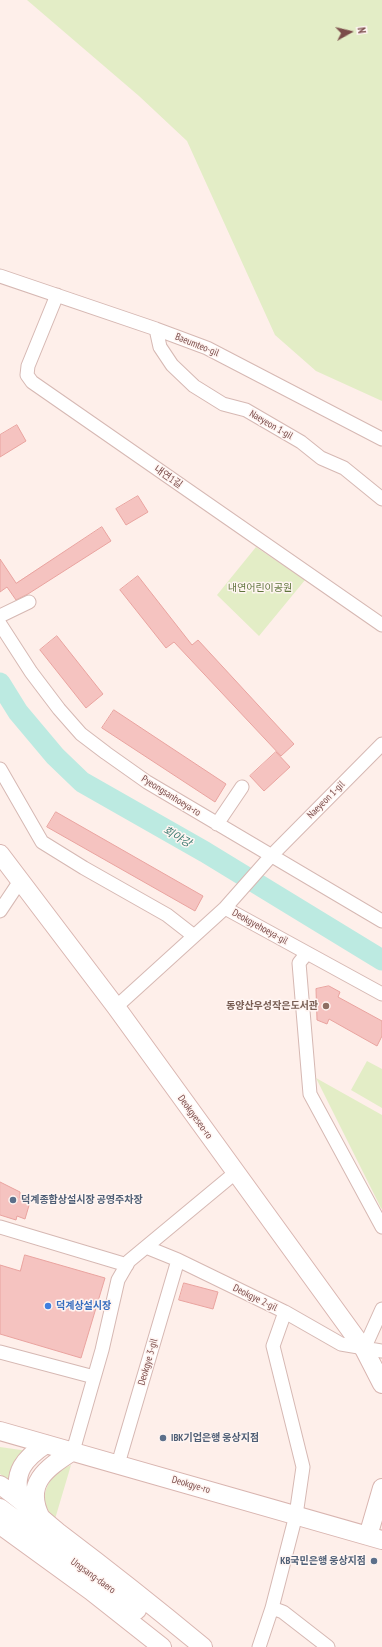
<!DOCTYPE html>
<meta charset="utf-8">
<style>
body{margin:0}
#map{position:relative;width:382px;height:1647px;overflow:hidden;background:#feefea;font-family:"PT Sans Narrow",sans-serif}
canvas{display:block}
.north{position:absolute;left:330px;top:12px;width:40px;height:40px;-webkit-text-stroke:3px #fff5f2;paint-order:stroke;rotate:82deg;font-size:11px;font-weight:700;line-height:16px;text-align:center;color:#7b4c4a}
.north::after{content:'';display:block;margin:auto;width:14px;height:18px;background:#7b4c4a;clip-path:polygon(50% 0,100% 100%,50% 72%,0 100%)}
</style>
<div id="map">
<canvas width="382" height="1647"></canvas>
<div class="north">N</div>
</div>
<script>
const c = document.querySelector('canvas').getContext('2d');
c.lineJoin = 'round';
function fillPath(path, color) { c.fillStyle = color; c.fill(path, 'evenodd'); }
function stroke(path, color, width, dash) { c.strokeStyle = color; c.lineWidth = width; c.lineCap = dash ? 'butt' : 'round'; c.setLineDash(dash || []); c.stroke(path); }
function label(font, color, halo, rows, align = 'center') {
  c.font = font + ' "PT Sans Narrow","Noto Sans KR",sans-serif'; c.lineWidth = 3; c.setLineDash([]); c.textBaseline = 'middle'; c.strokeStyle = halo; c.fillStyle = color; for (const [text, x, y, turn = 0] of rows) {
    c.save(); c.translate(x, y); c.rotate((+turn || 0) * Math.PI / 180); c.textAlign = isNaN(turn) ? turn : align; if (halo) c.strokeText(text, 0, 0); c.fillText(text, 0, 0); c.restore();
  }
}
const green = new Path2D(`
 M27,0H382V401L316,371L275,335L187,141L139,96Z
 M256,547L305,580L259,636L217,595Z
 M367,1061L382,1069V1108L351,1090Z
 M316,1078L382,1115V1209L381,1208Z
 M0,1447L28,1451L13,1484L0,1474Z
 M71,1465L55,1519C34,1500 48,1474 71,1465Z`);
const river = new Path2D(`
 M0,683L18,712L55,756L82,782L205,852L382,960`);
const building = new Path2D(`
 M17,425L26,441L0,457V435Z
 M138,496L148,512L126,525L116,509Z
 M102,527L111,541L28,594L16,600L7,587L0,592V559L16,583Z
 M138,576L192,645L198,640L294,744L281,756L174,642L166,648L120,590Z
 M57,636L103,694L86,708L40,650Z
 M114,710L226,784L215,802L102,728Z
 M276,752L290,767L264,791L250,776Z
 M56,812L203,896L195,911L47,827Z
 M329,986L340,992L338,997L382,1021V1036L377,1046L329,1019L327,1024L317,1020L316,989Z
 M0,1182L20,1192V1198L30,1202L25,1219L17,1216L16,1220L0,1215Z
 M25,1255L105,1278L81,1358L0,1334V1265L20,1271Z
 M184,1283L218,1292L213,1309L179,1300Z`);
const street = new Path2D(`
 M0,276L156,329L207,348L382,439
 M57,295L28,366L27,375L32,382L382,625
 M156,329L160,347L172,365L194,386L223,404L246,410L301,442L321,458L344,468L382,499
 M0,616L29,602
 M0,624L31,672L59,709L81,734L106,753L147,782L382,921
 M0,769L42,842L84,868L167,915L194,936
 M217,824L242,787
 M225,908L382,994
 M0,911L20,881
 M307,953L299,963L310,1094L382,1227
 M116,1007L225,908L271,856L382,744
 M0,1227L127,1265
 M146,1247L178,1260L285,1312L341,1344L382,1351
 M364,1349L382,1309
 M0,1352L94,1377
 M73,1451L102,1350L118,1280L129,1261L235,1173
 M118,1464L178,1260
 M272,1608L283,1612L328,1647
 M259,1647L272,1608L296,1515L303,1467L273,1346L285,1312`);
const secondary = new Path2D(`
 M0,854L116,1007L364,1349L382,1384
 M0,1431L382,1540
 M0,1485C21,1499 39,1517 59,1533C108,1570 156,1608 203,1647
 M20,1499C12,1472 25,1458 46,1444
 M0,1508L137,1610
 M41,1518C23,1483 47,1468 73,1451
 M0,1525L91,1591L162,1647
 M368,1536L382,1488`);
const markers = [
 [326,1006,4,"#8d6e63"],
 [13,1200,4,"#5c6f8a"],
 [48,1306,4,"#3f7fe0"],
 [163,1438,4,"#5c6f8a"],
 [374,1561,4,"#5c6f8a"]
];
const streetNames = [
 ["Baeumteo-gil",197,345,22],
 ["Naeyeon 1-gil",271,425,30],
 ["내연1길",168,477,35],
 ["Pyeongsanhoeya-ro",171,796,32],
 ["Naeyeon 1-gil",326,800,-45],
 ["Deokgyehoeya-gil",260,927,29],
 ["Deokgyeseo-ro",195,1117,54],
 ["Deokgye 2-gil",255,1298,26],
 ["Deokgye 3-gil",148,1362,-74],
 ["Deokgye-ro",191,1485,16],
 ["Ungsang-daero",93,1576,36]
];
const parkNames = [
 ["내연어린이공원",260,588]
];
const educationNames = [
 ["동양산우성작은도서관",318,1006]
];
const serviceNames = [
 ["덕계종합상설시장 공영주차장",21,1200],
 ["IBK기업은행 웅상지점",171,1438],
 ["KB국민은행 웅상지점",366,1561,"right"]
];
const shopNames = [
 ["덕계상설시장",56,1306]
];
const waterNames = [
 ["회야강",177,837,30]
];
fillPath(green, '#e3edc6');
stroke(river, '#bceae1', 21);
fillPath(building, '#f5c3c0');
stroke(building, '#e9a39f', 1);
stroke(street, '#d6b8b3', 15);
stroke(secondary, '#d9b5b0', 20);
stroke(street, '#fff', 13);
stroke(secondary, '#fff', 18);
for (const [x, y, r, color] of markers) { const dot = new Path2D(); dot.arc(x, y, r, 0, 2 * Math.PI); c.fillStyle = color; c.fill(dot); stroke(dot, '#fff5f2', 1.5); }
label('10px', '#7b4c4a', '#fff5f2', streetNames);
label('10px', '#5f753c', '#fff5f2', parkNames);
label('bold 10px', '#785e54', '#fff5f2', educationNames, 'right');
label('bold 10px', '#4e5e75', '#fff5f2', serviceNames, 'left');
label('bold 10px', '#366cbe', '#fff5f2', shopNames, 'left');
label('italic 11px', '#3a796f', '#fff5f2', waterNames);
</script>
